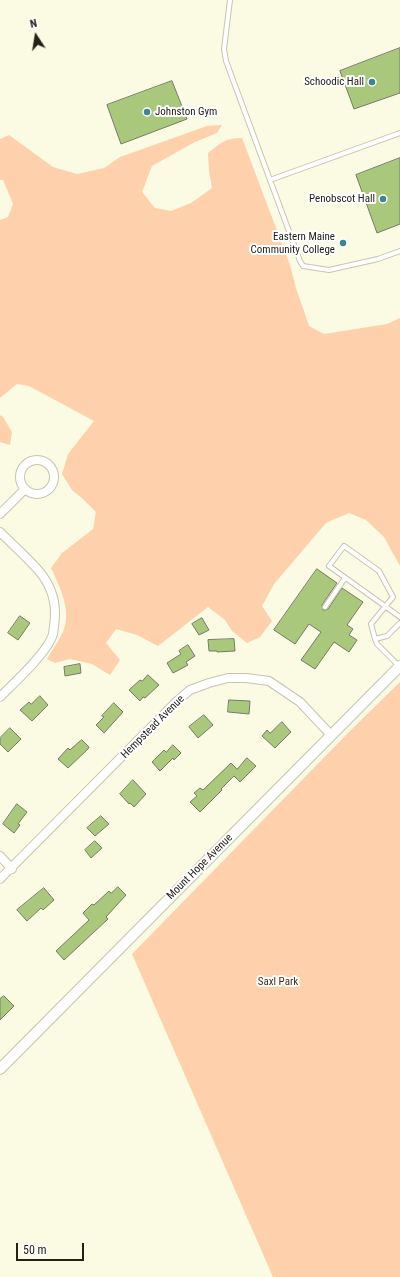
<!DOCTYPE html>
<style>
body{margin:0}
#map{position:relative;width:400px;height:1277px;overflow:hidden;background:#fbfae3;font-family:"Roboto Condensed",sans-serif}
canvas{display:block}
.north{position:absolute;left:16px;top:16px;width:40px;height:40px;-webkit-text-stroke:3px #fff;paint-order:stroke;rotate:348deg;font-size:11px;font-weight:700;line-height:16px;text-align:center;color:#23221a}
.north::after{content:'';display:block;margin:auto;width:14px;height:18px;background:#23221a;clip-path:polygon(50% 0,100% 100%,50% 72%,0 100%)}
.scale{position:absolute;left:16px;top:1243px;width:68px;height:18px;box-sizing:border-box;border:2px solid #23221a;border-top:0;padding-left:5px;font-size:12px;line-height:14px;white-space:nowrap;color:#23221a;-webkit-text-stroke:3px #fff;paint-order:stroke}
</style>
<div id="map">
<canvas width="400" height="1277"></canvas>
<div class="north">N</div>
<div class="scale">50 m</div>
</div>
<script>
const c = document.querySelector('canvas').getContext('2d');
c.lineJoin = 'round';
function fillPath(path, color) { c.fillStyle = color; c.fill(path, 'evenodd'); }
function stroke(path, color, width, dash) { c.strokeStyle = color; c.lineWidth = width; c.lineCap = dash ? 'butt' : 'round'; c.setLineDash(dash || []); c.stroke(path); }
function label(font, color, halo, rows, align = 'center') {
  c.font = font + ' "Roboto Condensed",sans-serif'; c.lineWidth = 4; c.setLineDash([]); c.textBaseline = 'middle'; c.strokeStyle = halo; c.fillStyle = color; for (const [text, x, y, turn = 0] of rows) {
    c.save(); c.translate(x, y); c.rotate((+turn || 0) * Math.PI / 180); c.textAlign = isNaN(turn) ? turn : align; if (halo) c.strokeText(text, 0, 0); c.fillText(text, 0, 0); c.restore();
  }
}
const green = new Path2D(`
 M222,125L217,133L195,142L152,166L142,192L155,208L171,211L191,203L212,188L209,171L208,153C221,143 225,138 242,138L290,265L296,288L309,326L324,334L387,324L400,318V566L384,537L366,520L349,513L326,523L274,584L262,606L272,621L260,637L247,643L232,631L225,620L208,607L158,646L137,635L116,629L106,643L120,660L110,675L92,664L70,659L55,663L47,659C52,650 59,641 63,632C72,611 60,587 51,568L62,553L93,529L96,512L83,499L72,490L62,474L68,454L94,421L29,386L17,384L0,398V220L8,217L13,204L3,180H0V139L9,135L53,167L77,174L104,168L120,157L207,126Z
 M0,415L3,417L12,432L10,445L0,442Z
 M400,682V1277H273L132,954L348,733Z`);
const building = new Path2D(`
 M400,48V93L354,109L340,71Z
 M172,81L187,119L121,144L107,105Z
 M400,158V224L377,233L356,175Z
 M317,569L337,583L322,605L323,610H325L328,609L342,588L363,602L347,625L353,629L349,635L357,640L349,652L334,642L315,669L301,660L321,632L309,624L295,644L274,630Z
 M20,616L30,623L18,640L8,633Z
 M202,618L209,630L199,635L192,624Z
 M234,639L235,651L217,652V651H209L208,640Z
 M188,645L195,656L186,662L188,665L173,673L167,663L181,654L179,651Z
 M80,664L81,673L65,676L64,667Z
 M148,675L159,685L145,698L143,697L140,701L129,690L140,680L142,681Z
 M40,696L48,705L32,721L20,710L29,702L31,704Z
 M229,700L250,701L249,714L228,712Z
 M114,703L123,712L104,733L96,725L104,717L102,716Z
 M204,715L213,725L198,738L189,727Z
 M282,722L291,732L275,748L262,736L267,730L270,733Z
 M10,728L21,739L8,752L0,744V738Z
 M82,740L89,747L88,749L68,768L58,759L68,748L70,750L80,741Z
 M173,745L181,753L174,760L173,758L160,771L152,762L164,750L166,752Z
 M247,758L256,766L240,782L234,776L221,789L222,790L200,812L190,802L197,796L194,793L200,788L203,790L231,763L237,769Z
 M133,780L146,794L134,807L130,803L129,804L120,794Z
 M17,804L27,812L18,824L20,825L14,833L3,824Z
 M101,816L109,824L95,836L87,828Z
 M95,841L102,848L91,858L85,850Z
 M118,887L126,895L106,917L108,919L64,960L56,951L89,920L83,913L92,904L94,905L109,891L111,893Z
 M44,888L54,900L43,910L41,908L27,921L17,910Z
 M4,996L14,1006L0,1020V999Z`);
const service = new Path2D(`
 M230,0L224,49L226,61L300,261L303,266L329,270L378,259L400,251
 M270,180L400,133
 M325,607L345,578
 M375,639L387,636L400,623
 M399,666L377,644L375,639L371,624L393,597L379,571L344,546L329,566L400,617`);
const minor = new Path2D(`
 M20 477a17 17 0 1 1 34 0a17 17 0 1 1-34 0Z
 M0,514L25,489
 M0,532C13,545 27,557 39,571C49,583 55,597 55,613C55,620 54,627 53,634C48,652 14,683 0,697
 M0,856L12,869
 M0,879L176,702L190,690L209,683L228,678H246L269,681L300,702L331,735`);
const tertiary = new Path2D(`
 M0,1069L400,666`);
const markers = [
 [372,82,4,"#408493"],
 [147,112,4,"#408493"],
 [383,199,4,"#408493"],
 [343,243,4,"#408493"]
];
const poiNames = [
 ["Schoodic Hall",364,82],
 ["Johnston Gym",155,112,"left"],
 ["Penobscot Hall",375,199],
 ["Eastern Maine",335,237],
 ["Community College",335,250]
];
const streetNames = [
 ["Hempstead Avenue",153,727,-45],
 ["Mount Hope Avenue",200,867,-45]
];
const parkNames = [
 ["Saxl Park",278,982]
];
fillPath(green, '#fed1ac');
fillPath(building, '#a9c87b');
stroke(building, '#747c6a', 1);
stroke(service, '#c6c5b0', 6);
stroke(minor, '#c6c5b0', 10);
stroke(tertiary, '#c6c5b0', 12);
stroke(service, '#fff', 4);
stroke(minor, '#fff', 8);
stroke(tertiary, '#fff', 10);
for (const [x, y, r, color] of markers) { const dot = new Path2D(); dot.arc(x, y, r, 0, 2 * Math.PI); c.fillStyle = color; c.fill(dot); stroke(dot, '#fff', 1.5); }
label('11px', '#23221a', '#fff', poiNames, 'right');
label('11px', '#23221a', '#fff', streetNames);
label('11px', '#472c14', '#fff', parkNames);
</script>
